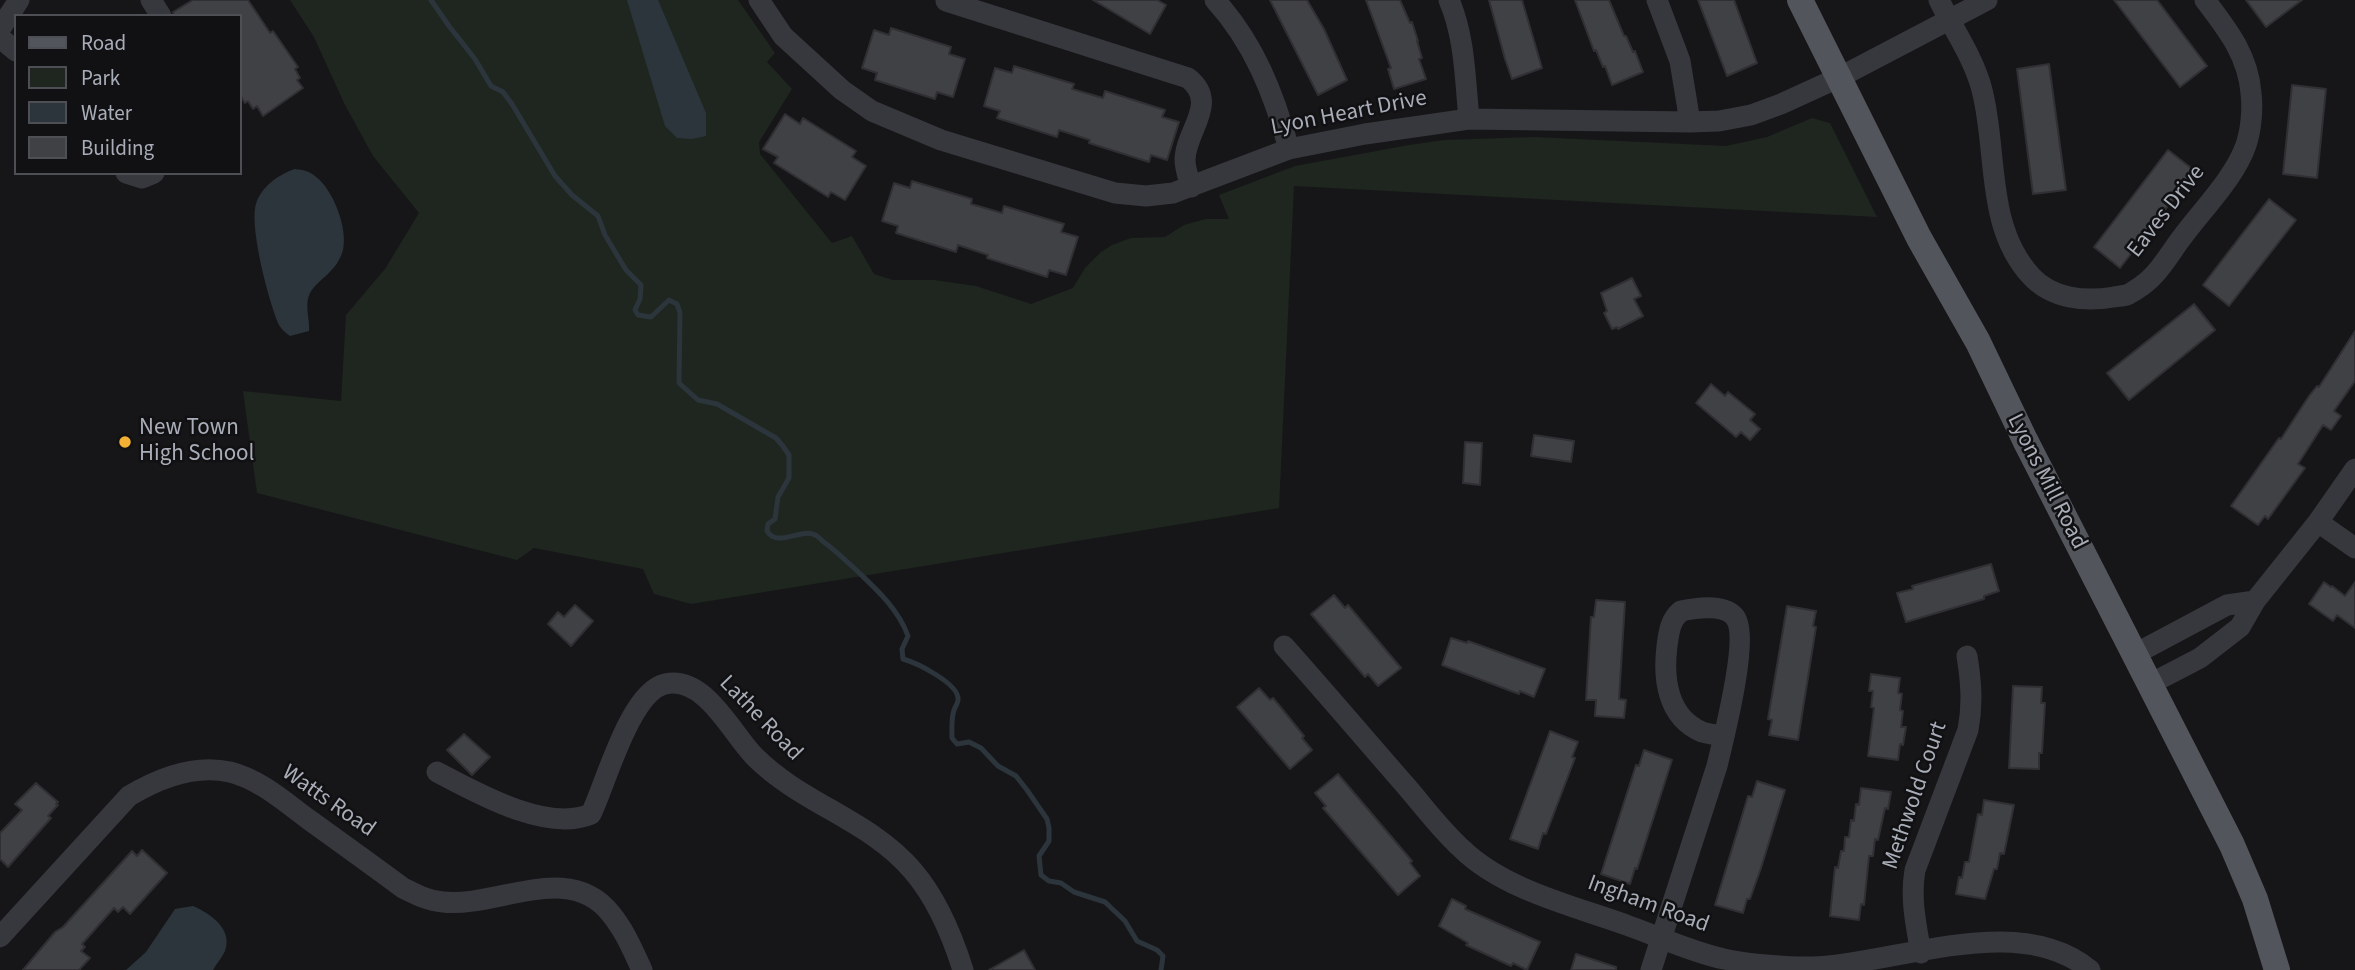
<!DOCTYPE html>
<style>
body{margin:0}
#map{position:relative;width:2355px;height:970px;overflow:hidden;background:#161618;font-family:"Source Sans 3",sans-serif}
canvas{display:block}
.legend{position:absolute;left:14px;top:14px;width:228px;height:161px;box-sizing:border-box;background:#111113;border:2px solid #4d4f55;margin:0;padding:9px 12px;list-style:none;font-size:21px;color:#a8adb8}
.legend li{display:flex;align-items:center;gap:14px;height:35px}
.legend b{width:35px;border:2px solid #4d4f55}
</style>
<div id="map">
<canvas width="2355" height="970"></canvas>
<ul class="legend">
<li><b style="height:9px;background:#53555c"></b>Road</li>
<li><b style="height:19px;background:#1e261f"></b>Park</li>
<li><b style="height:19px;background:#2c353c"></b>Water</li>
<li><b style="height:19px;background:#404145"></b>Building</li>
</ul>
</div>
<script>
const c = document.querySelector('canvas').getContext('2d');
c.lineJoin = 'round';
function fillPath(path, color) { c.fillStyle = color; c.fill(path, 'evenodd'); }
function stroke(path, color, width, dash) { c.strokeStyle = color; c.lineWidth = width; c.lineCap = dash ? 'butt' : 'round'; c.setLineDash(dash || []); c.stroke(path); }
function label(font, color, halo, rows, align = 'center') {
  c.font = font + ' "Source Sans 3",sans-serif'; c.lineWidth = 5; c.setLineDash([]); c.textBaseline = 'middle'; c.strokeStyle = halo; c.fillStyle = color; for (const [text, x, y, turn = 0] of rows) {
    c.save(); c.translate(x, y); c.rotate((+turn || 0) * Math.PI / 180); c.textAlign = isNaN(turn) ? turn : align; if (halo) c.strokeText(text, 0, 0); c.fillText(text, 0, 0); c.restore();
  }
}
const green = new Path2D(`
 M290,0H738L775,53L767,62L792,89L759,142L760,154L832,243L852,236L874,274L893,280H934L976,286L1031,304L1073,288L1085,268L1101,252L1112,245L1131,238L1165,237L1184,225L1206,219H1229L1219,195L1295,166L1409,145L1444,140L1534,137L1726,146L1767,137L1812,118L1830,123L1877,217L1294,186L1279,508L691,604L654,594L643,569L534,548L517,560L257,493L243,391L341,401L346,315L385,269L419,213L373,156L344,103L314,37Z`);
const water = new Path2D(`
 M627,0H658L706,113V136L692,139L677,138L665,126Z
 M295,169C303,170 309,171 315,176C333,189 348,228 343,250C337,272 319,278 310,293C304,305 310,318 309,331L290,336C286,333 282,330 279,325C269,302 249,227 256,204C261,187 279,174 295,169Z
 M193,906C211,914 233,929 225,951C222,958 216,964 213,970H126L146,952L175,909Z`);
const stream = new Path2D(`
 M431,0L449,26L475,59L491,86L503,92L512,104L555,176L572,195L598,216L605,235L626,270L641,285L640,299L635,310L638,315L651,317L669,300L677,304L680,313L679,383L698,400L717,404L776,438L782,445L789,455V478L778,497L775,519L768,524L767,531C778,549 801,526 817,536C820,538 822,541 825,543C836,551 844,559 854,568C875,588 898,608 908,636L902,649L903,659C917,663 960,684 958,700C958,703 955,707 954,710C951,719 952,729 952,738L957,744L969,742L981,748L998,766L1016,776L1027,790L1047,819L1049,828V841L1039,856L1041,875L1049,881L1061,883L1074,892L1105,902L1125,921L1137,941L1157,950L1163,956L1161,970`);
const building = new Path2D(`
 M193,0H248L270,33L273,31L298,67L295,69L300,78L297,80L303,88L263,116L257,106L253,109L248,101L245,103L240,95V16H174L173,12Z
 M1093,0H1157L1166,5L1150,34Z
 M1270,0H1307L1324,29L1347,80L1318,95Z
 M1366,0H1400L1410,23L1412,22L1418,41H1417L1422,58L1419,59L1426,79L1394,89L1388,69L1391,68Z
 M1489,0H1522L1542,68L1512,79L1505,59Z
 M1575,0H1609L1624,36H1626L1633,52L1635,51L1643,72L1612,85L1605,66L1603,67L1596,50L1594,51Z
 M1698,0H1734L1757,63L1727,76Z
 M2114,0H2157L2207,66L2180,87Z
 M2246,0H2302L2266,27Z
 M891,28L951,47L949,54L965,59L953,97L937,92L935,99L875,80L877,73L862,68L874,30L889,35Z
 M2049,64L2066,190L2033,194L2017,69Z
 M1014,66L1074,84L1072,89L1103,98L1105,91L1165,110L1162,117L1179,122L1167,160L1151,155L1149,162L1089,143L1090,140L1059,130L1057,137L997,118L1000,111L984,106L995,68L1012,73Z
 M2292,85L2326,89L2317,178L2283,174Z
 M785,114L800,124L803,118L856,151L852,157L866,166L845,200L831,192L828,197L774,163L778,157L763,149Z
 M2168,150L2195,171L2120,268L2094,247Z
 M912,181L972,199L971,204L1002,213L1004,206L1064,224L1061,232L1078,237L1066,275L1049,270L1047,277L987,258L988,255L958,245L956,252L896,233L898,226L882,221L894,183L910,188Z
 M2269,199L2296,220L2229,306L2203,285Z
 M1632,278L1641,296L1634,299L1643,316L1618,329L1617,327L1612,329L1604,313L1607,311L1601,293Z
 M2194,304L2215,330L2129,400L2107,373Z
 M2355,331V381L2334,411L2341,416L2331,430L2323,425L2298,464L2305,468L2268,519L2265,516L2258,525L2231,506L2279,438L2281,439L2309,396L2317,386L2319,387Z
 M1711,384L1725,396L1728,392L1755,414L1750,420L1760,429L1750,440L1741,432L1736,437L1696,403Z
 M1534,435L1574,441L1571,462L1531,456Z
 M1465,442L1482,443L1480,485L1463,483Z
 M1991,564L1999,591L1984,596V599L1906,622L1897,593L1913,589L1912,586Z
 M2324,582L2331,587L2332,586L2345,596L2355,582V628L2337,615L2333,621L2309,604Z
 M1334,595L1345,608L1348,605L1401,668L1378,686L1368,674L1365,677L1311,614Z
 M1596,600L1625,602L1619,699L1626,700L1624,718L1595,716L1596,700H1586L1591,617H1594Z
 M575,605L593,621L571,646L548,624L558,612L564,617Z
 M1787,606L1816,611L1813,626L1816,627L1798,740L1769,735L1772,720L1768,719Z
 M1451,638L1467,643L1468,641L1545,669L1534,697L1520,691L1519,694L1442,665Z
 M1871,674L1900,678L1898,693L1902,694L1900,710L1903,711L1901,727H1906L1903,745L1900,744L1898,760L1868,756L1874,708L1871,707L1873,691H1869Z
 M2013,686L2042,687L2041,703H2045L2044,720L2042,753H2039V769L2009,768Z
 M1259,688L1270,700L1273,698L1283,710L1304,736L1302,738L1312,750L1290,769L1237,707Z
 M1550,731L1578,742L1572,757L1575,758L1546,834L1543,833L1538,849L1510,839Z
 M464,734L490,757L472,775L447,750Z
 M1644,750L1672,760L1637,869L1635,868L1630,884L1601,874L1636,765L1639,766Z
 M1338,774L1412,861L1410,863L1420,876L1398,895L1323,808L1326,806L1315,793Z
 M1757,781L1785,790L1761,868L1750,899H1747L1743,913L1715,905L1748,796L1752,797Z
 M36,783L58,802L56,804L58,805L48,816L51,818L8,867L0,859V833L22,810L15,804Z
 M1861,788L1891,792L1888,809L1885,808L1878,840L1875,839L1873,856H1869L1864,905L1861,904L1859,920L1830,916L1835,867L1838,868L1841,851H1844L1845,837H1849L1851,820L1854,821L1856,804L1859,805Z
 M1984,800L2014,805L2004,854L2000,853L1997,869H1994L1985,899L1956,894L1959,877L1962,878L1965,862H1969L1978,814L1982,815Z
 M142,850L167,873L130,914L123,907L118,912L114,908L82,944L85,947L81,951L90,958L79,970H23L55,932L63,927L132,851L137,856Z
 M1452,899L1466,906L1465,909L1540,942L1527,970L1513,963L1511,966L1466,945L1468,943L1439,926Z
 M1024,950L1035,970H989Z
 M1576,954L1616,967V970H1571Z`);
const minor = new Path2D(`
 M151,0L161,16
 M759,0L783,36L842,90L872,111L941,140L1115,193L1146,196L1173,193L1289,149L1365,134L1469,119L1690,122L1719,121L1751,115L1781,104L1840,77L1987,0
 M1215,0C1254,43 1274,94 1289,149
 M1449,0C1465,37 1465,79 1469,119
 M1657,0L1680,61L1690,122
 M1939,0C1953,29 1974,58 1982,90C1998,152 1985,226 2031,276C2052,299 2085,302 2114,297C2119,296 2125,296 2129,294C2136,290 2145,284 2151,278C2163,267 2172,250 2183,236C2203,209 2235,177 2246,145C2251,130 2253,109 2251,93C2248,55 2227,29 2205,0
 M946,1L1188,78C1220,103 1185,131 1185,160C1185,169 1189,179 1191,187
 M0,29L19,0
 M0,38L16,51
 M126,173L142,178L154,173
 M2318,522L2355,548
 M1284,646C1325,692 1365,739 1406,786C1424,807 1441,830 1462,849C1504,890 1574,906 1629,926C1660,937 1691,952 1724,959C1747,964 1773,966 1797,967C1887,970 2014,907 2090,970
 M2135,654L2227,605L2255,601
 M2150,684L2200,658L2240,627L2255,601L2318,522L2355,469
 M437,772C477,793 547,833 591,814C606,783 630,692 665,684C705,675 732,734 755,757C802,804 870,820 913,871C937,899 952,935 963,970
 M0,937L129,796C159,778 195,764 230,772C259,779 285,802 308,819C340,842 372,865 403,888C417,895 429,901 443,902C497,908 569,860 611,914C625,931 633,951 642,970
 M1921,953C1916,925 1910,898 1915,870L1968,730C1973,704 1971,681 1967,656
 M1651,970L1717,766C1723,740 1751,634 1734,616C1723,604 1695,608 1681,611C1670,620 1669,632 1667,646C1663,678 1667,717 1702,732C1709,734 1717,735 1724,736`);
const major = new Path2D(`
 M1800,0L1919,238L1978,342L2025,440L2232,845L2255,899L2277,970`);
const markers = [
 [125,442,7,"#f2b134"]
];
const streetNames = [
 ["Lyon Heart Drive",1349,114,-11],
 ["Eaves Drive",2167,212,-52],
 ["Lyons Mill Road",2046,482,63],
 ["Lathe Road",760,719,46],
 ["Methwold Court",1916,796,-71],
 ["Watts Road",328,802,35],
 ["Ingham Road",1648,905,20]
];
const poiNames = [
 ["New Town",139,429],
 ["High School",139,455]
];
fillPath(green, '#1e261f');
fillPath(water, '#2c353c');
stroke(stream, '#2c353c', 5);
fillPath(building, '#404145');
stroke(building, '#303034', 2);
stroke(minor, '#37383d', 21);
stroke(major, '#53555c', 26);
for (const [x, y, r, color] of markers) { const dot = new Path2D(); dot.arc(x, y, r, 0, 2 * Math.PI); c.fillStyle = color; c.fill(dot); stroke(dot, '#111113', 2.5); }
label('23px', '#a8adb8', '#111113', streetNames);
label('23px', '#a8adb8', '#111113', poiNames, 'left');
</script>
